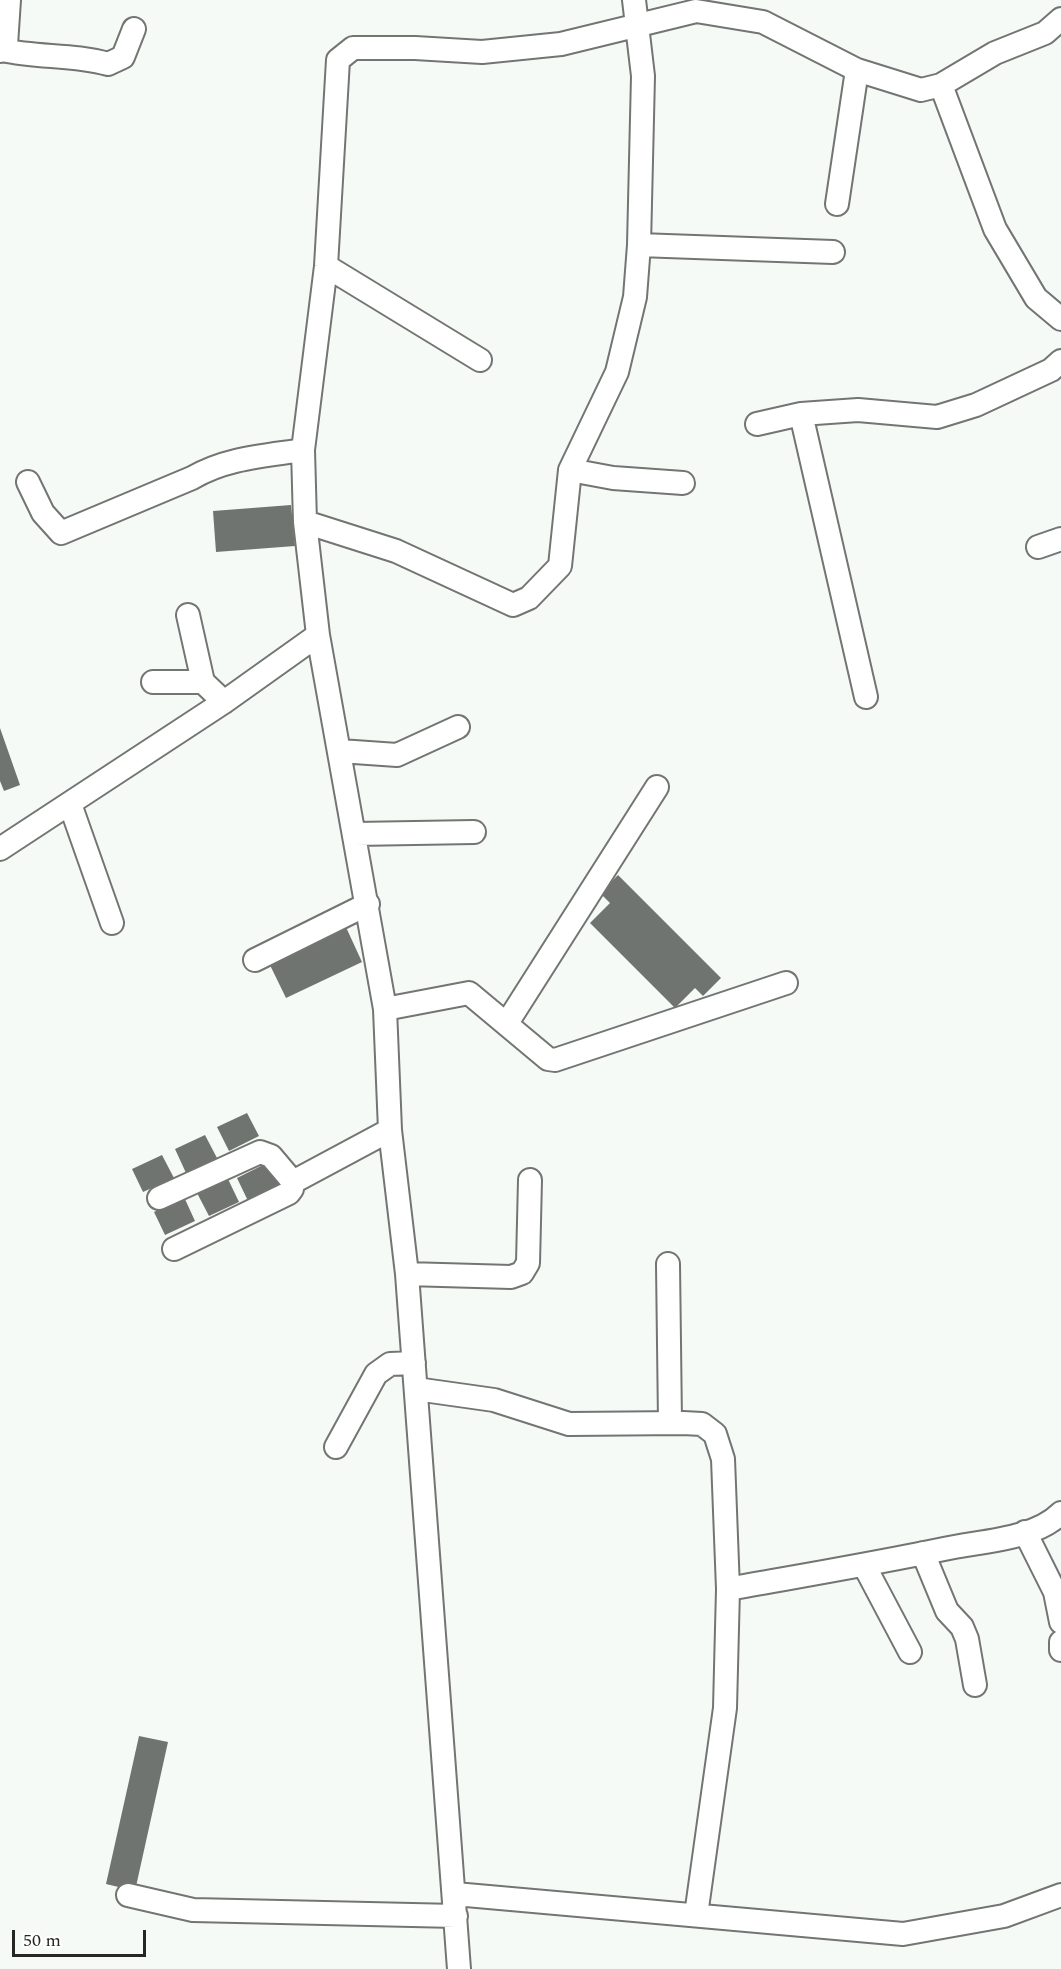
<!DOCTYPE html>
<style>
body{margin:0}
#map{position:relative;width:1061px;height:1969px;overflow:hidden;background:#f6faf7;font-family:Spectral,serif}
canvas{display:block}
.scale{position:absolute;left:12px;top:1930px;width:134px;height:27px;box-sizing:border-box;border:3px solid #252725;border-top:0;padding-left:8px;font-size:18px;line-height:21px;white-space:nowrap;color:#252725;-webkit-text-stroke:4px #fff;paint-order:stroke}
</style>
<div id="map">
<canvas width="1061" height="1969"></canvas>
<div class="scale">50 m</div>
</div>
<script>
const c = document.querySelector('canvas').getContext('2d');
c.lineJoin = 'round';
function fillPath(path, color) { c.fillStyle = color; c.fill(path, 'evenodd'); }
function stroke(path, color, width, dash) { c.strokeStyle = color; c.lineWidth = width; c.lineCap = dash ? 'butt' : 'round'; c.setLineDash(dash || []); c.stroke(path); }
const building = new Path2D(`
 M291,505L295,546L216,552L213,511Z
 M0,728L20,785L4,791L0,781Z
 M618,875L721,978L703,996L695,988L675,1008L590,923L610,903L600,893Z
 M345,925L362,962L286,998L268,961Z
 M247,1113L259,1136L229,1151L217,1127Z
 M205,1135L217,1158L186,1173L175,1149Z
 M162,1155L174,1178L143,1192L132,1169Z
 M267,1163L279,1186L248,1201L237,1178Z
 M228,1179L239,1202L209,1216L197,1193Z
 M184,1197L195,1221L165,1235L154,1212Z
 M139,1736L168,1742L135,1891L106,1884Z`);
const minor = new Path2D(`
 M634,0L643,76L639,245L635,297L617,372L570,470L613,478L683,483
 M3,50C37,58 74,54 108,64L123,57L134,29
 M0,51L6,45L9,0
 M941,85L995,229L1036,298L1061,319
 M837,204L857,70
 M639,245L833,252
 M326,266L480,360
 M801,414L866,697
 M757,424L801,414L858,410L937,417L976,405L1051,370L1061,361
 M28,482L43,513L61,533L192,478C226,458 264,456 303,450
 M305,522L396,551L513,605L529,598L560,566L570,470
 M1038,547L1061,539
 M188,615L203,682
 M318,635L305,522L303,450L326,266L338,60L353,48H415L482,52L561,44L696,11L763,22L857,70L921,90L941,85L995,53L1045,33L1061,19
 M153,682H203L224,702
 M340,751L397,755L458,727
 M70,804L112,923
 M355,834L474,832
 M0,849L224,702L318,635L385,1009L390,1130L407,1274L459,1969
 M255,960L368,904
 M385,1009L469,993L548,1059L555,1060L786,983
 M507,1023L657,787
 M159,1198L260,1152L271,1156L293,1182
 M174,1249L289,1193L292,1189L293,1182L390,1130
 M668,1264L670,1422
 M407,1274L511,1277L522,1273L528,1263L530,1180
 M416,1389L494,1400L569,1424L683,1423L702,1424L715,1434L723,1459L728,1589L725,1708L696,1915
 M336,1447L376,1374L390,1364L414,1363
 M1025,1532L1055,1592L1061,1622
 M923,1553L947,1611L962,1627L967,1639L975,1685
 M864,1565L910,1652
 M728,1589C800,1576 872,1564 944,1549C980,1541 1034,1540 1061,1513
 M1061,1650V1642
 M455,1894L903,1934L1004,1916L1061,1895
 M128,1895L193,1910L456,1916`);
fillPath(building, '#707471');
stroke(minor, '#727572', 26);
stroke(minor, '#fff', 22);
</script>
